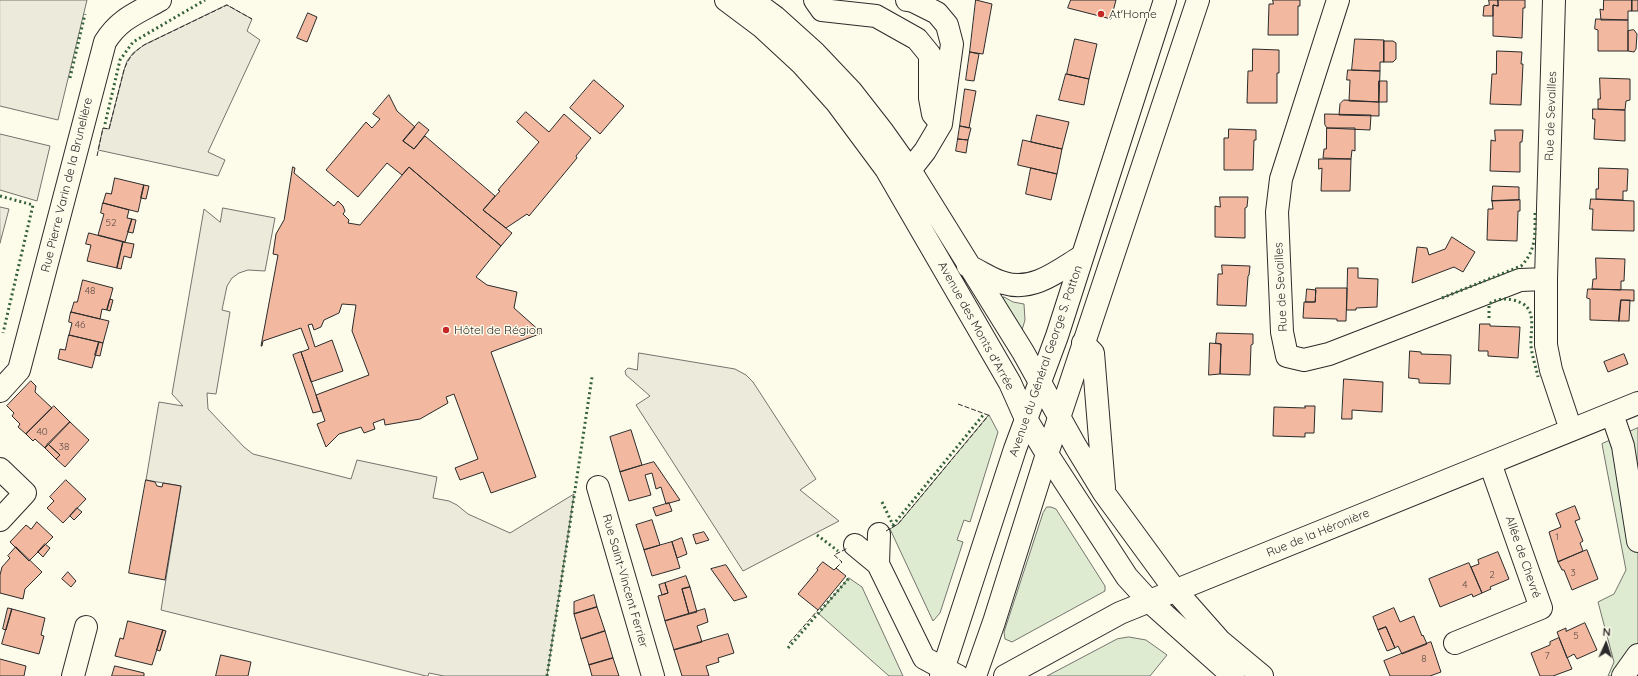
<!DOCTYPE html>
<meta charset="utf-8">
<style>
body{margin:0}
#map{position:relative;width:1638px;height:676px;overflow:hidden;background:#fdfbea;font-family:Quicksand,sans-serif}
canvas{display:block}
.north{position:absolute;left:1586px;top:624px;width:40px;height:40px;-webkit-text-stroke:3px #fdfbea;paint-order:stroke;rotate:3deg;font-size:11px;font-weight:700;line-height:16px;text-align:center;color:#2b2b2b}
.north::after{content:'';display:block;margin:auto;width:14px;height:18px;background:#2b2b2b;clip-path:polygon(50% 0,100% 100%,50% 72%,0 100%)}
</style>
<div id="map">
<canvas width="1638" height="676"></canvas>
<div class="north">N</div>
</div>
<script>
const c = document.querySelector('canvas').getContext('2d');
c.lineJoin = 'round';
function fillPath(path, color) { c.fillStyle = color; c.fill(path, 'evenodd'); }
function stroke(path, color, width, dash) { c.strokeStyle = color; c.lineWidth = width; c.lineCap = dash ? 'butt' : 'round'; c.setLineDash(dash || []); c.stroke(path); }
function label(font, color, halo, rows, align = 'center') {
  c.font = font + ' Quicksand,sans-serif'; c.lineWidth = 3; c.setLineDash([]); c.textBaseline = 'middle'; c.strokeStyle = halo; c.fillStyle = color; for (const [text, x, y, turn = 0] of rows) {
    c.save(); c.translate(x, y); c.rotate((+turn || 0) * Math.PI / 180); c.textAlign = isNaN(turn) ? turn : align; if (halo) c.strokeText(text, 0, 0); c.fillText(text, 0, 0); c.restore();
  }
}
const green = new Path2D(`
 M1004,297L1013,302L1024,304L1025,320L1022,330L1003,299Z
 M989,415L998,432L970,522L964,520L957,540L963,542L940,613L933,621L890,529L898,524Z
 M1638,428V676H1608L1614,662L1598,602L1614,594L1626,570L1602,444Z
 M1047,507H1051L1056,509L1105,586V591L1012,642L1005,639L1004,632L1043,513Z
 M849,578L862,587L903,676H889L819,614Z
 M1129,637L1146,640L1167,655L1150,676H1047L1117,639Z`);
const parking = new Path2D(`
 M0,0H87L58,120L0,106Z
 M227,5L252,19L247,31L260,40L208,152L225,160L218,176L98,150L103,128L109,129L124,70L127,61L133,53L144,45Z
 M0,134L50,146L37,201L0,190Z
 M0,207L9,209L0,243Z
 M223,208L275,218L265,271L248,270L239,273L232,278L227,286L222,310L230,312L216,394L207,393L208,409L244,447L253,454L351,479L357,460L437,477L433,498L449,501L457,505L468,514L510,533L574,494L547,676H444L429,673L428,676H426L161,610L181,486L146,480L159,402L183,406L172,394L204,209L220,222Z
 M639,353L735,369L746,375L753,382L816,479L800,490L839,521L743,571L636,405L650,396L626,375L625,371L628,368L637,370Z`);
const building = new Path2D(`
 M976,0L992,4L983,54L970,52Z
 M1071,0H1116L1111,19L1068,8Z
 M1273,0H1300V6H1298V35H1268L1269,4H1273Z
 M1489,0H1498V6L1493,5V16H1483L1484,6L1489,5Z
 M1498,0H1525V8H1523L1522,38L1493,36V5L1498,6Z
 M1604,0H1632V11H1628V20H1601L1600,9L1603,10Z
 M1632,0H1638V11H1632Z
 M308,13L317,17L307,42L297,38Z
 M1596,19L1628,20V51H1598V30L1595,29Z
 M1634,30L1637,34L1636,49L1634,52L1628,51V31Z
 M1075,39L1097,44L1089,79L1067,74Z
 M1355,39L1384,40V62H1380V71L1352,70Z
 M1384,41H1393L1396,43V59L1393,62H1384Z
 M1253,49L1279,50V73H1277V103H1247L1248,71H1252Z
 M1497,51L1522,52L1521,64H1523L1521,105L1490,104L1492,74H1496Z
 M970,52L979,54L974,81L966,80Z
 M1348,70L1380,71L1379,102L1349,101L1350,80H1347Z
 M1066,74L1089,79L1084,105L1059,100Z
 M1600,78L1630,79V100L1626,101L1625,110L1598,109V99H1600Z
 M594,80L624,106L600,134L570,108Z
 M1379,81H1387V102H1379Z
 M965,89L976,91L969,128L960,126Z
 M389,95L397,111L415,127L403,141L414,149L425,136L495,196L483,210L512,233L501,246L409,167L402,175L387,163L358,197L326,170L366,122L372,128L380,119L373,114Z
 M1344,100L1379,102V116L1339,115L1340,104Z
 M1593,109L1625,110V141L1594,139L1595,119H1593Z
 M526,112L549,132L564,114L591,138L576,156L577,158L529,216L527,214L506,228L483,210L500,191L498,190L539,142L517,122Z
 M1325,114L1371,115L1370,130L1327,128L1325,125Z
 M1037,115L1069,122L1062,149L1031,142Z
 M419,122L429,130L414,149L403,141Z
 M960,126L971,128L968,140L958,139Z
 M1327,128H1355V151L1352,150L1351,159L1323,158L1324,149H1326Z
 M1229,129L1256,130V140H1254L1253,170H1224V138H1228Z
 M1495,130H1523L1522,142H1520V172L1490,171L1491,140L1495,141Z
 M958,139L968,140L966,153L956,151Z
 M1023,140L1062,149L1057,174L1018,165Z
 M1319,159H1351L1350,191H1321L1322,168L1319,169Z
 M293,167L295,168L294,173L334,206L338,201L343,206L345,211L343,214L349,220L348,223L360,225L409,167L501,246L476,277L487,285L517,292L514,308L542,333L491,352L536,477L491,493L483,472L460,480L455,468L478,459L454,394L446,397L448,403L420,419L385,425L384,419L373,423L375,429L364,433L361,427L339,434L326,447L317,424L325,421L316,395L369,375L352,331L356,305L342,304L339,313L324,320L321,327L314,330L312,324L308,325L315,347L332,340L343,371L311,382L301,352L309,349L301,328L263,341L262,346H261L278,255L273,254L276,234L284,220Z
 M1031,168L1057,174L1051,200L1026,194Z
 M1599,168L1628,169L1627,191H1623V200L1596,199V189H1598Z
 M115,178L144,185L138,212L103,203L106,193L111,194Z
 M144,185L149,186L146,199L141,198Z
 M1493,186L1519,187V200L1492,201Z
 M1220,197H1248L1247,207L1245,208V238L1215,237V206L1220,207Z
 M1591,199L1634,201V231L1592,230L1593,209H1590Z
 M1520,200V211H1518L1517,241L1487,240L1488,209H1493L1492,201Z
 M103,203L129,210L127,218L132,219L125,242L98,235L104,214L101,213Z
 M132,219L136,220L133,233L128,232Z
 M89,233L123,242L117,268L87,261L91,245L86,244Z
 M1452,237L1475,252L1463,272L1454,267L1412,283L1417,247L1427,248L1429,255L1445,249Z
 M123,242L134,244L131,258L124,256L121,269L117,268Z
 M1596,258L1625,259L1624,281H1621V290L1592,289L1593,279H1596Z
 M1222,265L1250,266L1249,275L1248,276L1246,306L1217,305L1218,274H1222Z
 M1348,268H1358V278L1378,279L1377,307L1356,308V310H1347Z
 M83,280L113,288L107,310L102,309L100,319L71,312L74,302H77Z
 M1316,288H1347L1346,321H1337V319L1303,318L1304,302H1315Z
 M1307,289L1316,290L1315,302H1306Z
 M1588,289L1634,290V301L1621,300L1619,321L1590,320V299L1587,298Z
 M110,299L113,300L110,311L107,310Z
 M1621,300H1630L1629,321H1619Z
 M71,312L109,321L103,343L69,335L72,323L69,322Z
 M1480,324H1490V326L1520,327L1518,358L1488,356V351H1479Z
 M1217,333L1253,334V344L1251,345L1250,375L1220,374L1221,344L1216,343Z
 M69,335L99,342L92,368L58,359L60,349L65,350Z
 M99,342L103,343L100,356L95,355Z
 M1210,343L1221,344L1220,374L1209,375Z
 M1410,351L1421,352V354L1451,355L1450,384L1419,383V379L1409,378Z
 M301,352L316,395L321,411L313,413L308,398L293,355Z
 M1624,354L1628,364L1608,372L1604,362Z
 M1344,379L1383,382L1382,412L1352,410V419H1342Z
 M31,381L36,386L35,392L52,408L26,434L18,427L20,424L12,416L14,413L7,406Z
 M54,406L70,422L45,448L35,439L33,441L26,434Z
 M1305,406H1315L1314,433H1305V437L1273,436L1274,407L1305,408Z
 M70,422L89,440L65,467L56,459L60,455L48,444Z
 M631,430L642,465L620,472L610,437Z
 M48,444L60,455L56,459L45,448Z
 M654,462L680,500L666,504L661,487L656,489L652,473L645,475L651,495L629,501L620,472Z
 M66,480L86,499L63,523L47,508L54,501L50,497Z
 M146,480L155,482L157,486L162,487L163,483L181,486L165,580L129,573Z
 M669,503L672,511L656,516L653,508Z
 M1575,506L1580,519L1575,521L1583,541L1580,543L1583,551L1558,562L1549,532L1561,527L1556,514Z
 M77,508L82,512L74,520L70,516Z
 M652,520L660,545L644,550L636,525Z
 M37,522L53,537L29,561L10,542L26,525L31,529Z
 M704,532L709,540L696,544L693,535Z
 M682,538L687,554L677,558L672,542Z
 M672,542L680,568L652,576L644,550Z
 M45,544L50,548L43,557L38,552Z
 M16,547L42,572L25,589L23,599L0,593V575L2,567L10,558L8,556Z
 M1587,550L1598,579L1572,590L1564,570H1562L1558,562Z
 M1498,552L1509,579L1490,587L1491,589L1482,593L1471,567L1479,564L1478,560Z
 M823,562L834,570L836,568L846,576L818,610L798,594L818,570L817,569Z
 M1469,563L1482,593L1473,597L1472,594L1440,607L1429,579Z
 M726,565L747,597L734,601L711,569Z
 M68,572L76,581L71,587L62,579Z
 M686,576L690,587L682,589L689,614L665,621L658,596L668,593L665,583Z
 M665,583L668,593L662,595L659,585Z
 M690,587L697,612L689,614L682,589Z
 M594,595L597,607L574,614V602Z
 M597,607L605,631L581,639L574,614Z
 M8,608L12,609L6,630L3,629Z
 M1394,608L1400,622L1414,616L1422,636L1423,635L1427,644L1402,654L1398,646L1395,648L1386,627L1378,630L1373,617Z
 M12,609L45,618L41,635L44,636L39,654L2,644Z
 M705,609L708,622L697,626L702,642L674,650L665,621Z
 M128,621L163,630L152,665L115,656L120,638L123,639Z
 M1585,623L1597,650L1577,659L1574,654L1567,658L1557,632L1566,628V631Z
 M1386,627L1395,648L1387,651L1378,630Z
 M163,630L166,631L160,651L157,650Z
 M605,631L613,658L589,665L581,639Z
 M728,634L734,653L718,658L719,662L706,666L709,676H682L674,650Z
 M1559,638L1572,669L1553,676H1540L1531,653L1550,645V642Z
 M1431,642L1441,672L1430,676H1390L1384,661Z
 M221,655L251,662L248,676H216Z
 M613,658L619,676H592L589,665Z
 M0,659L26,666L24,676H0Z
 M115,666L144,673V676H112Z`);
const minor = new Path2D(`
 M726,0L762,27L802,64L837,103L886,169L1010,383L1026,419L1047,454L1127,577L1149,601L1233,676
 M752,0L775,17L815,53L851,91L883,132L910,170L1023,352L1076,447L1104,493L1175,590L1220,641L1262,676
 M815,0L822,10L876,16L917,39L930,55V98L933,114L941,124
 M907,0L913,1L937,13L947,25L952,44L941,124L925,151L910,170
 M1338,0L1281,179L1277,212L1282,332L1287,356L1304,360L1329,354L1520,280L1546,279
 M1554,0L1546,279V345L1551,370L1571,430
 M968,266C980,271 992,280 1004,283C1033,292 1058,271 1081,257
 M1083,343L1093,353L1104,488
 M0,391L19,370L105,42C119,19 137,13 160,0
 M1612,414L1623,446L1638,541
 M0,469L25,493L0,520
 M598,487L653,676
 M855,545L878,564L924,658L958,676
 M878,564L879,534
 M1455,643L1541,608L1490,463
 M73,676L86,627
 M1005,676L1120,613L1638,403
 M1623,676L1638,655`);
const major = new Path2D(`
 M941,676L1015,449L1057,336L1165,0
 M975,676L994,622L1047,454L1198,0`);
const hedge = new Path2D(`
 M70,78L85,14
 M105,124L120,60L133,42L205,0
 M0,196L33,205L3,333
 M1442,298L1521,266C1537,250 1535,232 1535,212
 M1489,318V304C1497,299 1504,298 1513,300C1539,306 1530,326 1531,346C1532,356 1536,367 1538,377
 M882,502L893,525L984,414
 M817,535L838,551
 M788,648L849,578
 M547,676L592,377`);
const fence = new Path2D(`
 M97,156L103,128L109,129L124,70C128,58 134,52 144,45L227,5L252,19
 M958,404L988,415
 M886,531L898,524L989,415
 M836,568L842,562L834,555L848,548
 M789,643L818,610`);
const markers = [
 [1101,14,4,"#c62828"],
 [446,330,4,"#c62828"]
];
const numberNames = [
 ["52",111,223],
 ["48",90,291],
 ["46",80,325],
 ["40",42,432],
 ["38",64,447],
 ["1",1557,537],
 ["3",1573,573],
 ["2",1492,575],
 ["4",1465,585],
 ["5",1576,636],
 ["7",1547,656],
 ["8",1424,659]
];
const poiNames = [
 ["At'Home",1109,14],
 ["Hôtel de Région",454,330]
];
const streetNames = [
 ["Rue de Sevailles",1551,116,-88],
 ["Rue Pierre Varin de la Brunelière",67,185,-76],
 ["Rue de Sevailles",1281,287,-93],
 ["Avenue des Monts d'Arrée",976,326,61],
 ["Avenue du Général George S. Patton",1046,361,-71],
 ["Rue de la Héronière",1318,533,-22],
 ["Allée de Chevré",1523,557,71],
 ["Rue Saint-Vincent Ferrier",625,581,74]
];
fillPath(green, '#deebd1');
stroke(green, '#74746e', 1);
fillPath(parking, '#eceadb');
stroke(parking, '#74746e', 1);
fillPath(building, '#f2b8a0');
stroke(building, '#2b2b2b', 1);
stroke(minor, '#2b2b2b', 24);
stroke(major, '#2b2b2b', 24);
stroke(minor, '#fdfbea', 22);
stroke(major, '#fdfbea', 22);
stroke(hedge, '#34623c', 3, [2, 3]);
stroke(fence, '#2b2b2b', 1, [5, 2]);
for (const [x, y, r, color] of markers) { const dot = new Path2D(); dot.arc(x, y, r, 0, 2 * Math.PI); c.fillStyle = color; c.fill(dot); stroke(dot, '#fdfbea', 1.5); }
label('10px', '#5d4e48', null, numberNames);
label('12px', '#2b2b2b', '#fdfbea', poiNames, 'left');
label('12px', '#2b2b2b', '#fdfbea', streetNames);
</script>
